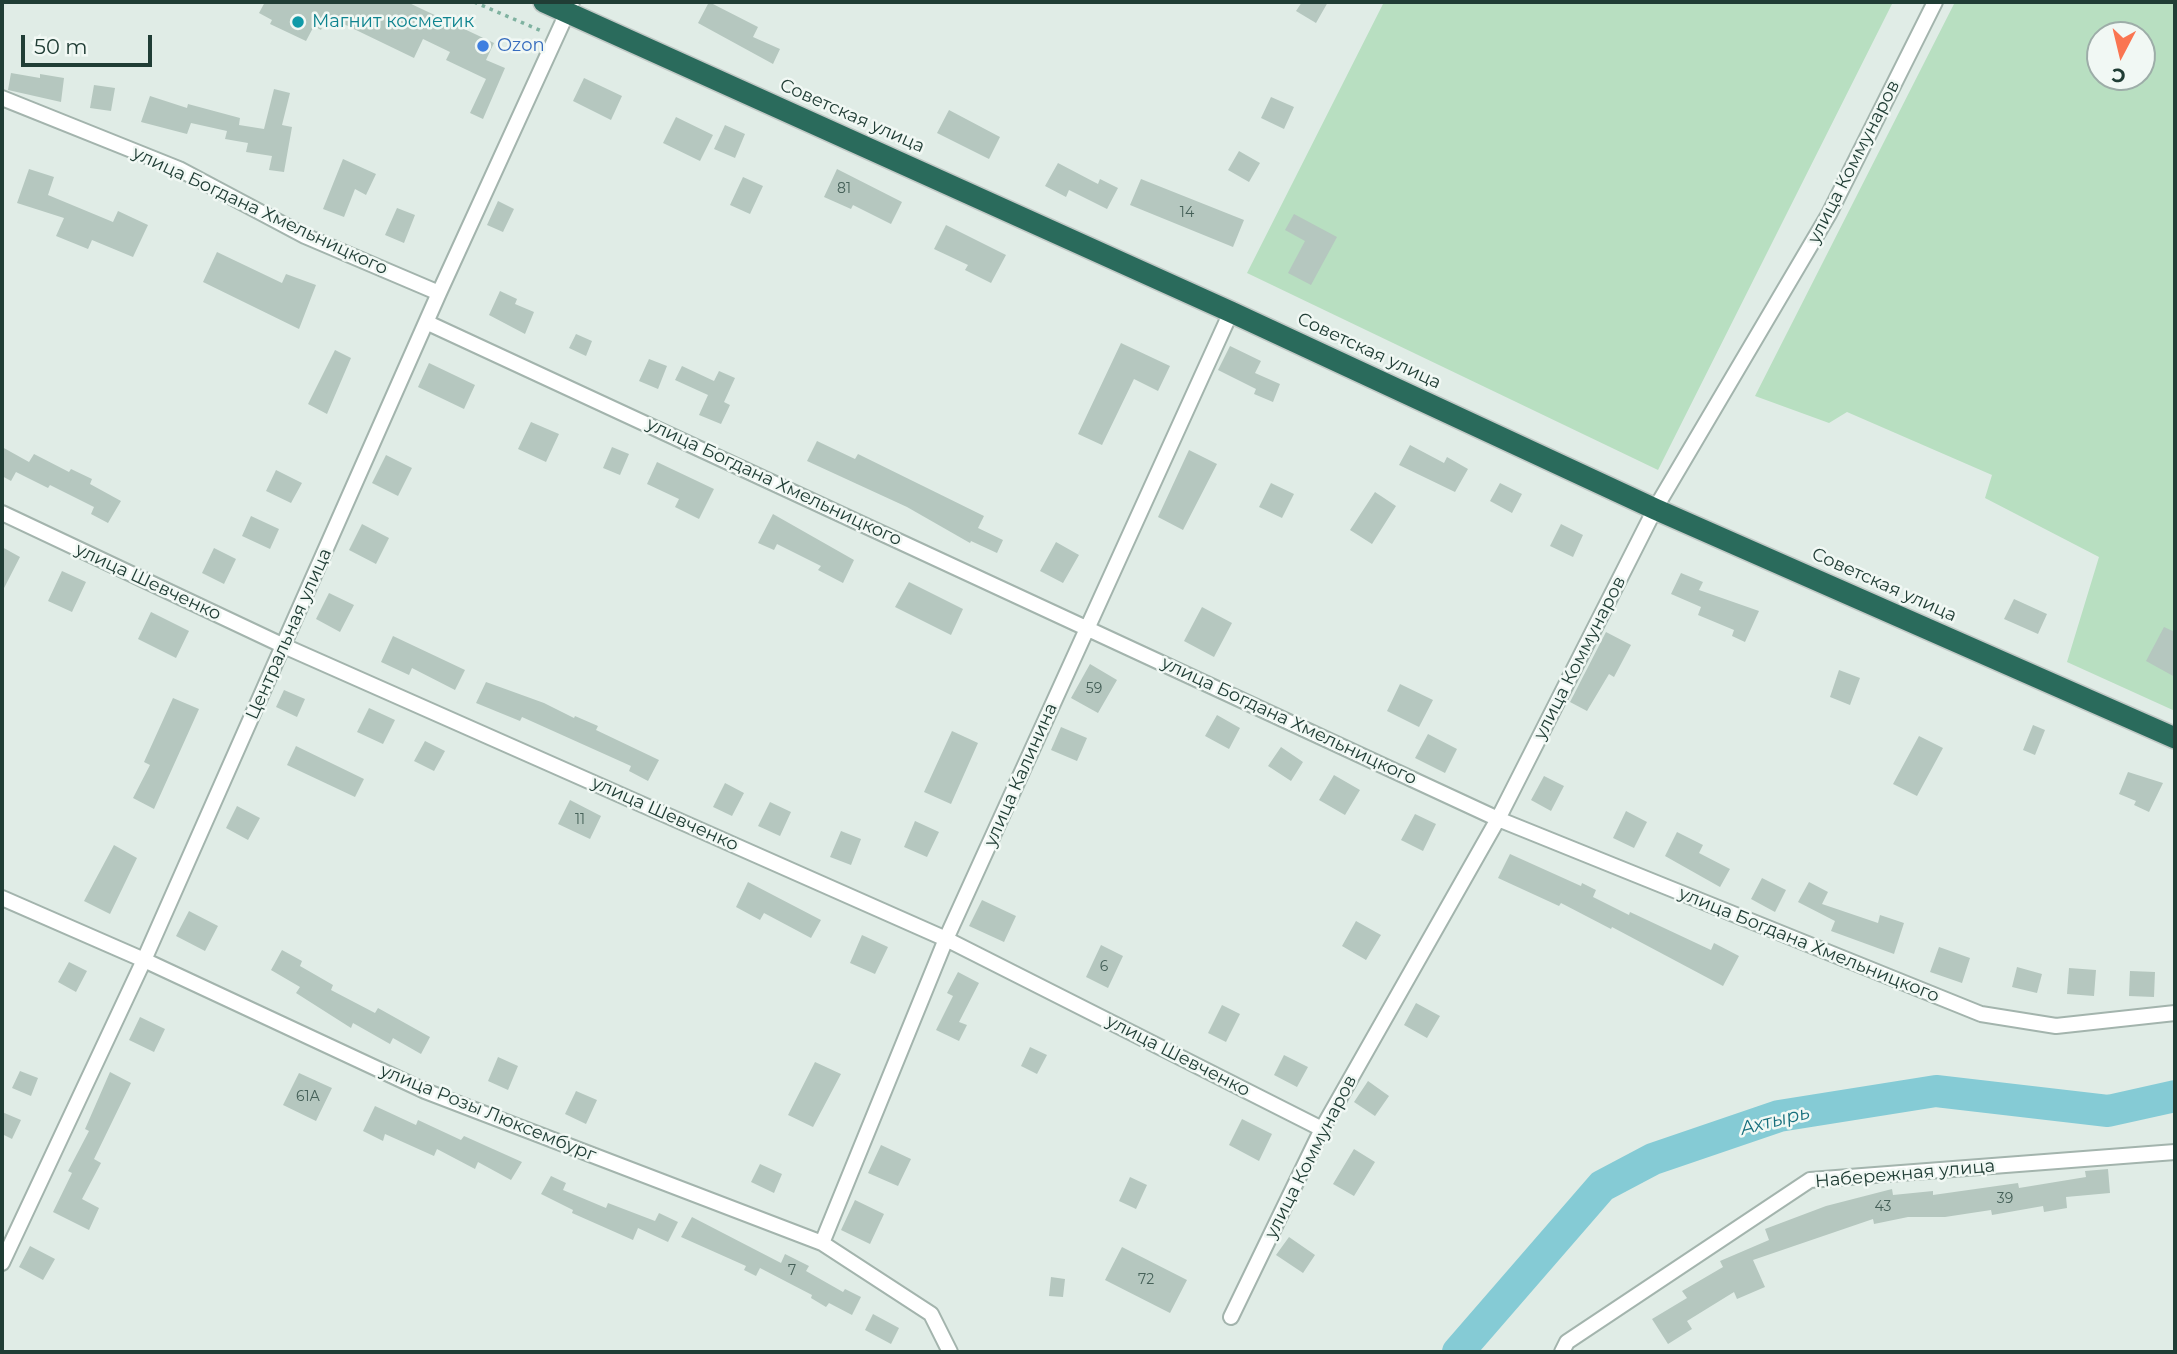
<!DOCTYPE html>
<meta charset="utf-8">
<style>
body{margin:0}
#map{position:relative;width:2177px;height:1354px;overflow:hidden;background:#e0ece6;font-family:Montserrat,sans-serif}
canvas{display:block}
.frame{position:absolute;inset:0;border:4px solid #203d35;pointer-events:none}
.north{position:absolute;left:2086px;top:21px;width:70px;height:70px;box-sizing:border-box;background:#f1f8f4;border:2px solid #9dada8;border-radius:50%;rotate:187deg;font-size:19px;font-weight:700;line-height:28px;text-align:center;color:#203d35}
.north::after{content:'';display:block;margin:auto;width:24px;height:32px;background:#fa7551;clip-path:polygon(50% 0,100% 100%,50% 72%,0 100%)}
.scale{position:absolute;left:21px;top:35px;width:131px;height:32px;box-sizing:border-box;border:4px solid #203d35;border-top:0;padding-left:9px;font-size:21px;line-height:24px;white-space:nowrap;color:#203d35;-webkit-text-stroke:5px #f1f8f4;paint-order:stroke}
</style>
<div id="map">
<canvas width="2177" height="1354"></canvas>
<div class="frame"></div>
<div class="north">С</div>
<div class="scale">50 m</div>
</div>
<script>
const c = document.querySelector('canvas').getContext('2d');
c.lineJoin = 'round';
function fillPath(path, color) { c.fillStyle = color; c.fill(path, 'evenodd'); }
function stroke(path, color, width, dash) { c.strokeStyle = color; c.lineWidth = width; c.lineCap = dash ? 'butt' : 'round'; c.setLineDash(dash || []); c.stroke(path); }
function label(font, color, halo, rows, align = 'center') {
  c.font = font + ' Montserrat,sans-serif'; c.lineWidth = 5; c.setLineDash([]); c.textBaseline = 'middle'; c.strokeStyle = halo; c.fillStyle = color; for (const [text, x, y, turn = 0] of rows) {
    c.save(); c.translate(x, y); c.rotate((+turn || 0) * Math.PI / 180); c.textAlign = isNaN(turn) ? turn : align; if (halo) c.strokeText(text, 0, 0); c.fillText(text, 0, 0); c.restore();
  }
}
const green = new Path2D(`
 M1384,2H1893L1658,470L1247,273Z
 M1955,2H2175V711L2067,662L2099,557L1985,498L1992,475L1847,412L1829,423L1755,396ZM2100,35H2142V77H2100Z`);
const river = new Path2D(`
 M1458,1352L1602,1186L1653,1159L1779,1116L1936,1091L2108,1111L2175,1096`);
const building = new Path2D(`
 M265,2H407L494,43L486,60L505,68L483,119L470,113L486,79L446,60L450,52L423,39L414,58L327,16L321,30L314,26L306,41L270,24L272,20L259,13Z
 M709,2L758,27L753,37L780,49L773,64L698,23Z
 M1302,2H1328L1316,23L1296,11Z
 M11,73L40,78V74L64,78L61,102L8,90Z
 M584,78L622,96L611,120L573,101Z
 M94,85L115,88L111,111L90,108Z
 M274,89L290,93L282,125L292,127L284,172L269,170L272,156L246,152L248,143L225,139L227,131L191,123L187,134L141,122L150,96L187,108L188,104L240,118L239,125L264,129Z
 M1271,97L1294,107L1284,129L1261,118Z
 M949,110L1000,137L989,159L937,133Z
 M676,117L713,135L700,161L663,143Z
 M725,125L745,134L735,158L714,149Z
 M1239,151L1260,163L1249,182L1228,170Z
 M343,159L376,174L366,195L355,189L344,217L323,209Z
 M1058,163L1098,184L1100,179L1118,188L1107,209L1069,190L1066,197L1045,186Z
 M29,169L54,177L48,195L113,222L118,211L148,225L133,257L92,240L88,249L56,236L64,218L17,203Z
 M837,169L902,202L891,224L853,205L851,209L824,197Z
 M743,177L763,186L750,214L730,205Z
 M1141,179L1244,220L1233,247L1130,205Z
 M498,201L514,209L503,232L487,225Z
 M397,208L415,215L404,243L385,235Z
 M1294,214L1337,237L1311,285L1288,273L1305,241L1285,230Z
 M946,225L1006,255L991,283L965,270L968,265L934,249Z
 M217,252L282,283L286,274L316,285L299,329L203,282Z
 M500,291L517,299L515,304L534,312L525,334L489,315Z
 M576,334L592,341L586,356L569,348Z
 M1121,343L1170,366L1158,391L1134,379L1102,445L1078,434Z
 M1230,346L1261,361L1255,373L1280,384L1273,402L1254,394L1256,389L1218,370Z
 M335,350L351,358L327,414L308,404Z
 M649,359L667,366L658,389L639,381Z
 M429,363L475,385L464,409L418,387Z
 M682,366L714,381L719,371L735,378L724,402L730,405L721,424L699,415L708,395L675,380Z
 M531,422L559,434L546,462L518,449Z
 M817,441L855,459L858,454L984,516L978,528L1003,540L997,553L971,541L970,543L907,507L807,461Z
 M1410,445L1444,463L1447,457L1468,469L1455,492L1399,465Z
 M2,447L29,462L34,454L69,472L71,469L92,479L90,484L121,501L108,523L91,514L94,507L50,485L48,488L16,472L11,481L2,476Z
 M612,447L629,454L620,475L603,468Z
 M1189,450L1217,464L1183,530L1158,517Z
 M386,455L412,468L398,496L372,483Z
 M657,462L714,489L699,519L675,507L679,499L647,484Z
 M276,470L302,483L291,503L266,491Z
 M1271,483L1294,494L1282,518L1259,507Z
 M1500,483L1522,494L1512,513L1490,501Z
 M1375,492L1396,506L1372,544L1350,530Z
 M773,514L854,560L843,583L818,570L821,566L777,544L774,550L758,543Z
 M251,516L279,529L270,549L242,536Z
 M362,524L389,538L376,564L349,550Z
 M1561,524L1583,535L1573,557L1550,546Z
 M1056,542L1079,555L1063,583L1040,571Z
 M2,547L20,557L2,592Z
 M214,548L236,559L224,584L202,573Z
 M62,571L86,582L72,612L48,601Z
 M1681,573L1703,582L1699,590L1759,611L1745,642L1732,636L1734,630L1698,615L1701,607L1671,594Z
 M909,582L963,609L951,635L895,607Z
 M329,593L354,605L340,632L316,619Z
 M2014,599L2047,614L2038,634L2004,619Z
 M1202,607L1232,623L1214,657L1184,641Z
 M151,612L189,631L176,658L138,639Z
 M2164,627L2175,632V677L2146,661Z
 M1606,632L1631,645L1614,677L1609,674L1587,711L1570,702Z
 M393,636L465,670L455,690L412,668L409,675L381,662Z
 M1090,664L1117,680L1098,713L1071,698Z
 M1839,670L1860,678L1850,705L1830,697Z
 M486,682L544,703L574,718L575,716L598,726L596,730L659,760L648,781L629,771L631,766L522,717L520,721L476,703Z
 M1400,684L1433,700L1419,727L1387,711Z
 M284,690L305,699L297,717L276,707Z
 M173,698L199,709L154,809L133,798L150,765L144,762Z
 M369,708L395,720L383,744L357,732Z
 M1217,715L1240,728L1229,749L1205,736Z
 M2033,725L2045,730L2035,755L2023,750Z
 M1061,727L1087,738L1077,761L1051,750Z
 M952,731L978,743L951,804L924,792Z
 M1428,734L1457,749L1445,773L1415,758Z
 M1919,736L1943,748L1917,796L1893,784Z
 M425,741L445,751L434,771L414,761Z
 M296,746L364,779L355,797L287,765Z
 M1281,747L1303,762L1291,781L1268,766Z
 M2128,772L2163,783L2149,812L2134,805L2136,801L2119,794Z
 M1334,775L1360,790L1345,815L1319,800Z
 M1544,776L1564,786L1551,811L1531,800Z
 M725,783L744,793L732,816L713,807Z
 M570,800L601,816L590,839L558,824Z
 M770,802L791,812L780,836L758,826Z
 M237,806L260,818L248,840L226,828Z
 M1626,811L1647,822L1634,848L1613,838Z
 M1415,814L1436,824L1423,851L1401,840Z
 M915,821L939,832L927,857L904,847Z
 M841,831L861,839L851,865L830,857Z
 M1677,832L1703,845L1699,853L1730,869L1720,887L1665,856Z
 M114,845L137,858L110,914L84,901Z
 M1510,854L1581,886L1582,883L1596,890L1593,897L1629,915L1630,912L1711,950L1714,943L1739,956L1723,986L1612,927L1611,929L1561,903L1559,906L1498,878Z
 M1762,878L1786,890L1775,912L1751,899Z
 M748,882L821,920L811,938L764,913L760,920L736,907Z
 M1809,882L1828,892L1822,904L1878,923L1880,915L1904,923L1894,954L1831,931L1835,921L1798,902Z
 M982,900L1016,916L1004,942L969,926Z
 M189,911L218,926L205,951L176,936Z
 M1356,921L1381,935L1366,960L1342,946Z
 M862,935L888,947L875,974L850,963Z
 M1101,945L1123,956L1108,988L1086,977Z
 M1939,947L1970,958L1962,983L1930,972Z
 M282,950L302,961L300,966L333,985L331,990L375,1013L378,1008L430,1037L421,1054L393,1038L390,1044L353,1023L351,1028L296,993L300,987L271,970Z
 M69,962L87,971L76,992L58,982Z
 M2017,967L2042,974L2037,993L2012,987Z
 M2069,968L2096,970L2094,996L2067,994Z
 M2130,971L2155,972L2154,997L2129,996Z
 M958,972L979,983L959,1022L967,1025L959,1041L936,1030L953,996L947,993Z
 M1416,1003L1440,1016L1427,1038L1404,1025Z
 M1222,1005L1240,1014L1226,1042L1208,1033Z
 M140,1017L165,1029L154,1052L129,1040Z
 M1030,1047L1047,1055L1037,1074L1021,1066Z
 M1284,1055L1308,1067L1297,1087L1274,1075Z
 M498,1057L518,1066L508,1090L488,1081Z
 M815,1062L841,1074L813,1127L788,1115Z
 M20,1071L38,1078L31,1096L12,1088Z
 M110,1072L131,1083L94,1159L101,1163L82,1199L99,1208L89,1230L53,1212L72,1173L68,1171L89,1131L85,1129Z
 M299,1073L332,1088L316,1121L283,1105Z
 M1368,1081L1389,1096L1375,1116L1354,1102Z
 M576,1091L597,1100L586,1124L565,1114Z
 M375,1106L416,1125L418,1120L461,1140L464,1136L522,1162L511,1180L478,1162L475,1169L437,1149L434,1156L385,1134L383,1141L363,1131Z
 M2,1112L21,1120L12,1139L2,1134Z
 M1242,1119L1272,1134L1259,1161L1229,1145Z
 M881,1145L911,1159L898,1186L868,1173Z
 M1354,1149L1375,1162L1354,1196L1333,1184Z
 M760,1164L782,1174L774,1193L751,1182Z
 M2108,1169L2110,1193L2066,1197L2067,1208L2044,1212L2043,1206L1992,1215L1991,1210L1945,1217H1908L1874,1224L1873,1219L1753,1260L1765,1287L1737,1299L1734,1292L1687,1321L1692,1329L1668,1344L1652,1319L1687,1298L1682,1291L1723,1267L1720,1261L1769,1240L1765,1229L1826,1206L1892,1189L1893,1195L1933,1191V1195L2018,1183L2019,1188L2086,1177L2085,1171Z
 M551,1176L566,1183L563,1190L606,1208L608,1203L655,1221L659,1213L678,1222L668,1242L638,1228L633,1240L572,1213L573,1210L541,1194Z
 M1130,1177L1147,1185L1136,1209L1119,1201Z
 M855,1200L884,1214L870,1244L841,1230Z
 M692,1217L781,1263L785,1254L809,1266L806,1271L843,1292L845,1289L861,1297L852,1315L829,1303L826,1307L811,1298L812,1295L760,1268L756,1276L744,1270L746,1266L681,1237Z
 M1289,1237L1315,1255L1303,1273L1276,1255Z
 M30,1246L55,1259L43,1280L19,1267Z
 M1122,1247L1187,1280L1170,1313L1105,1280Z
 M1051,1277L1065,1279L1063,1297L1049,1296Z
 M873,1314L899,1328L891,1344L865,1330Z`);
const path = new Path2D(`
 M474,2L544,32`);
const street = new Path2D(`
 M2,98L179,169L305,236L439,293
 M428,323L1498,819L1981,1014L2056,1026L2175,1013
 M2,513L284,646L946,939L1322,1129
 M2,898L144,960L425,1091L822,1243L931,1314L950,1352
 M822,1243L946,939L1231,312
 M2,1263L144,960L439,293L572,2
 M1231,1317L1322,1129L1498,819L1655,509L1829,214L1935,2
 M1562,1352L1567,1342L1810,1180L2175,1152`);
const highway = new Path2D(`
 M544,2L1231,312L1655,509L2175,738`);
const markers = [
 [298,22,7,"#0f9aa8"],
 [483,46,7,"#3f7fe0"]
];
const numberNames = [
 ["81",844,189],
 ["14",1187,213],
 ["59",1094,689],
 ["11",580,820],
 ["6",1104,967],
 ["61А",308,1097],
 ["39",2005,1199],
 ["43",1883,1207],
 ["7",792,1271],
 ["72",1146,1280]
];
const cultureNames = [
 ["Магнит косметик",312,22]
];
const shopNames = [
 ["Ozon",497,46]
];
const streetNames = [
 ["Советская улица",852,116,24],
 ["улица Коммунаров",1854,162,-63],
 ["улица Богдана Хмельницкого",260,211,25],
 ["Советская улица",1369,351,25],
 ["улица Богдана Хмельницкого",774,482,25],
 ["улица Шевченко",148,582,25],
 ["Советская улица",1884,585,24],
 ["Центральная улица",289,634,-66],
 ["улица Коммунаров",1580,658,-63],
 ["улица Богдана Хмельницкого",1289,721,25],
 ["улица Калинина",1021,775,-66],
 ["улица Шевченко",665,814,24],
 ["улица Богдана Хмельницкого",1809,945,22],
 ["улица Шевченко",1178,1056,27],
 ["улица Розы Люксембург",488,1113,22],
 ["улица Коммунаров",1311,1157,-63],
 ["Набережная улица",1905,1174,-5]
];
const waterNames = [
 ["Ахтырь",1775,1121,-14]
];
fillPath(green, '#b8dfc1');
stroke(river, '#85cbd5', 32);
fillPath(building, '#b5c7bf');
stroke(street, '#a3b4ad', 18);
stroke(highway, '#c1c9c6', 24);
stroke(path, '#7fb2a0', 3.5, [3.5, 5]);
stroke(street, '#fff', 14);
stroke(highway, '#2a6b5c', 21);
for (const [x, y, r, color] of markers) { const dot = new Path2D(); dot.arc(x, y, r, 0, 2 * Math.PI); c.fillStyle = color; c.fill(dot); stroke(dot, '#f1f8f4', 2.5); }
label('14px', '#456058', null, numberNames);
label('18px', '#0d838f', '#f1f8f4', cultureNames, 'left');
label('18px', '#366cbe', '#f1f8f4', shopNames, 'left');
label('18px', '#203d35', '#f1f8f4', streetNames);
label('italic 19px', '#176f7d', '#f1f8f4', waterNames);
</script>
